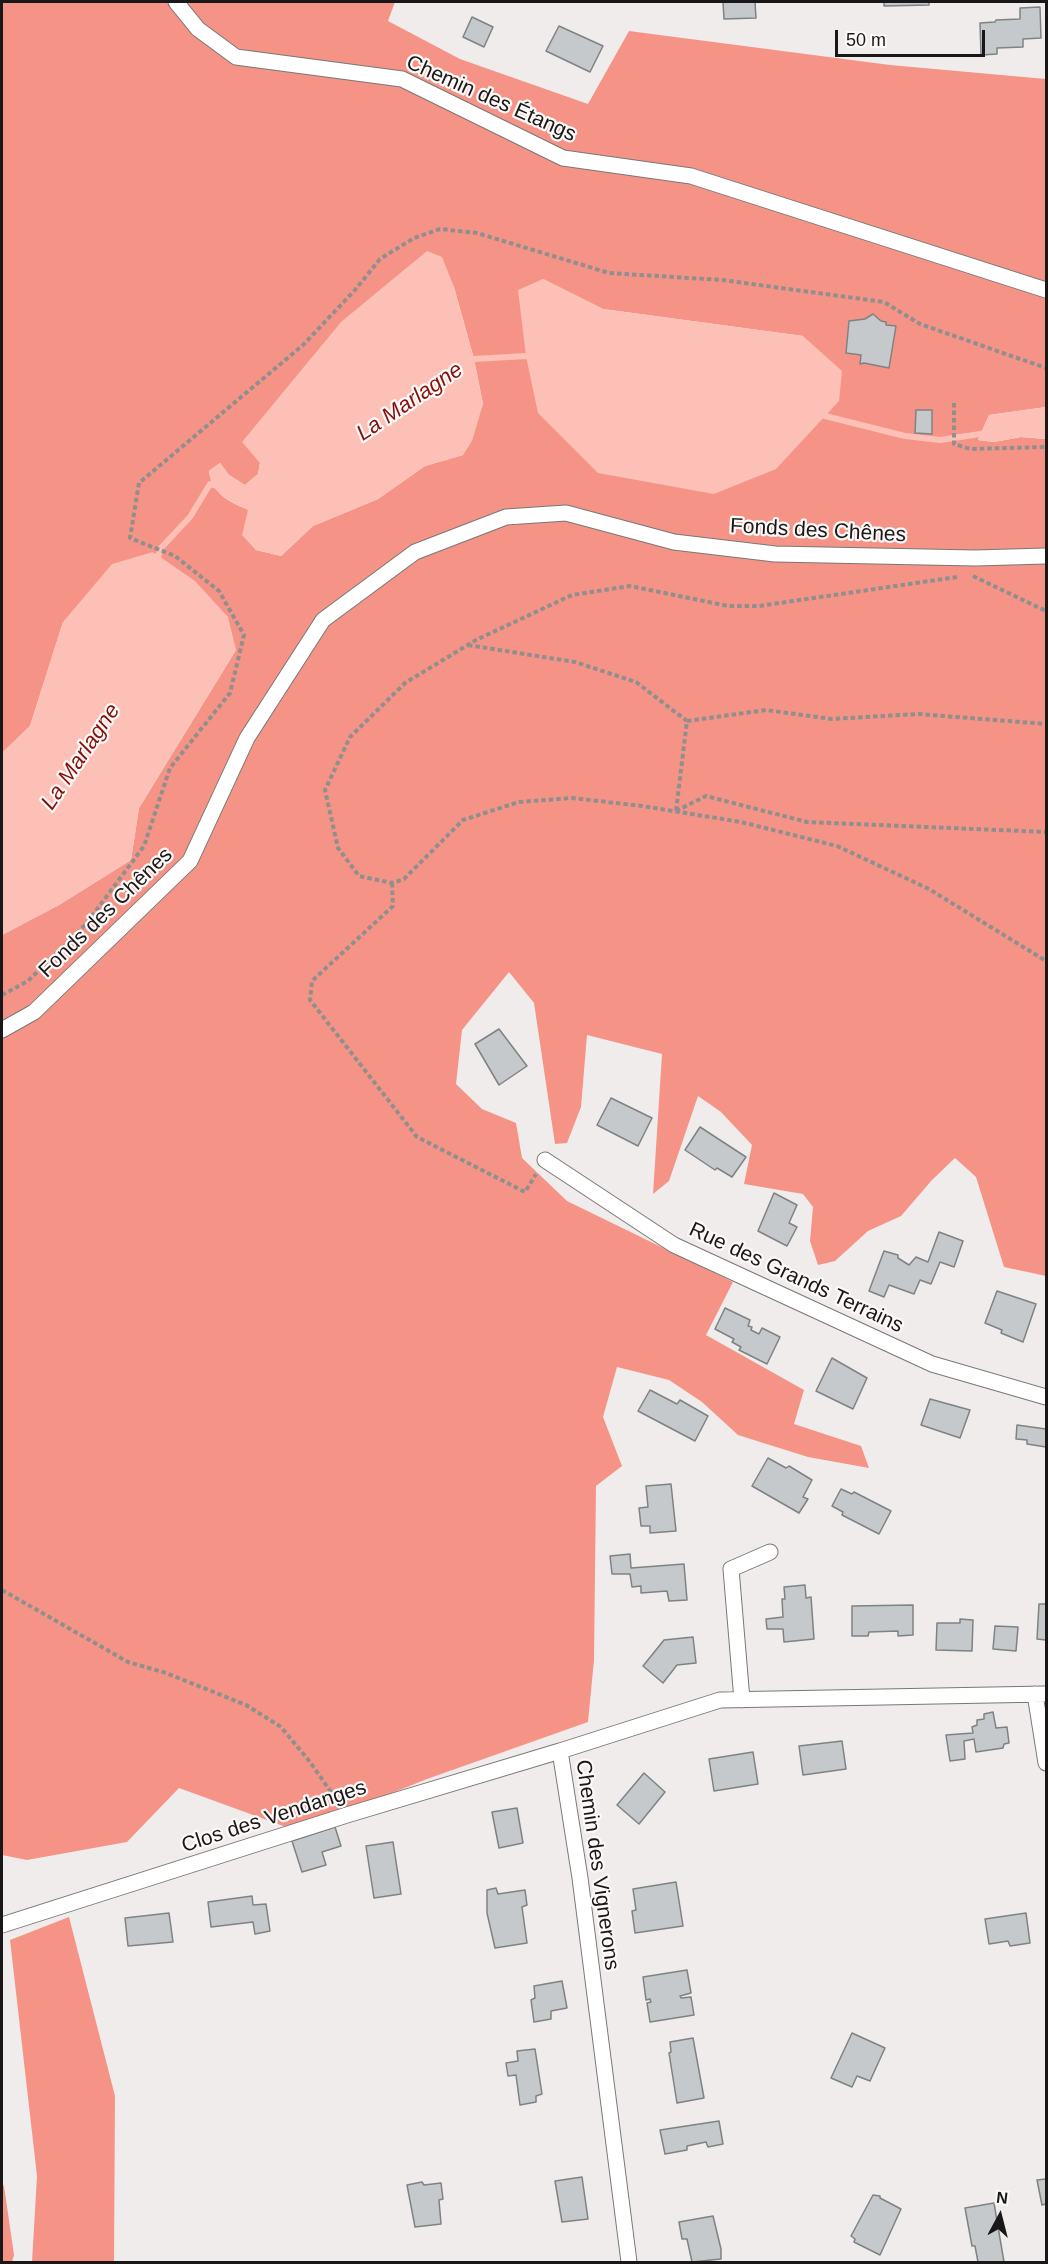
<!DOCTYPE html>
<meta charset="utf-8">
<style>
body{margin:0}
#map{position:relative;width:1048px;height:2264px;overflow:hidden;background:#f0eceb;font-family:Arial,sans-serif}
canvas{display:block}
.frame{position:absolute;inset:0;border:3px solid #191717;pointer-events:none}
.north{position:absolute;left:970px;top:2186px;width:60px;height:60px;-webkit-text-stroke:4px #fdf9f9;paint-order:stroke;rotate:7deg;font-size:16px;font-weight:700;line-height:24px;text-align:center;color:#191717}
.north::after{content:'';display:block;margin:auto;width:21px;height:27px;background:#191717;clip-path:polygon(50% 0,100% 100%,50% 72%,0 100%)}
.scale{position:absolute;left:835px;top:30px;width:150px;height:27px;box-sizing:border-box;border:3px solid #191717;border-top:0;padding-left:8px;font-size:18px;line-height:21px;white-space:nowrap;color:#191717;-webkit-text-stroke:4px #fdf9f9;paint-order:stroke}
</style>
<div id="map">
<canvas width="1048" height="2264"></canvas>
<div class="frame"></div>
<div class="north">N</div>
<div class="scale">50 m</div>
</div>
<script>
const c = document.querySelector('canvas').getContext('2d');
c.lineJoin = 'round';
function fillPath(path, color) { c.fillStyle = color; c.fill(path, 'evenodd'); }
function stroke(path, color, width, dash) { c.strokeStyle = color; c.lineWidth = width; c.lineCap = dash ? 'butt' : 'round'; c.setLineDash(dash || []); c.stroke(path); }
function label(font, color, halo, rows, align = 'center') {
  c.font = font + ' Arial,sans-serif'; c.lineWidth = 4.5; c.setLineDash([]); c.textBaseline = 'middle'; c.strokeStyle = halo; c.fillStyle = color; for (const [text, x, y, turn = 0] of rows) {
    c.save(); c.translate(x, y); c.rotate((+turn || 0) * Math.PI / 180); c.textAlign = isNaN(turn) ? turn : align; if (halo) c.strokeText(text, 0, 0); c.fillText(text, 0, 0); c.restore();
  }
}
const forest = new Path2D(`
 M2,2H395L388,21L460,59L588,104L629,31L890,65L1046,79V407L989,415L978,440L994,442L1021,437L1046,439V1276L1004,1267L976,1177L955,1158L932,1180L901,1216L868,1231L835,1261L818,1265L810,1241L813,1207L803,1194L744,1184L752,1145L721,1112L698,1096L669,1181L653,1194L662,1054L587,1035L581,1107L567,1143L555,1144L534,1003L509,972L462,1030L456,1084L482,1109L516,1123L522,1158L567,1201L733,1282L706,1335L804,1390L794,1424L861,1446L869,1468L808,1457L738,1435L702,1402L669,1380L617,1367L603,1417L622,1466L596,1486L594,1660L588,1722L427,1779L297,1831L179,1788L127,1842L27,1860L2,1855V935L59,905L131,860L139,808L236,650L63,622L30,726L2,753ZM543,279L603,309L803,336L598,473ZM454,287L474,359L483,404L463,455L425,466L378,499L313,526L281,556L256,550L243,535L249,510C229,502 212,494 209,471L220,463L229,475L245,485L258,474L260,463ZM872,314L881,321L886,322V325L895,326L889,368L864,363L860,364L861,355L846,353L849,321L865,319ZM916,410H932L931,434L915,433Z
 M69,1917L115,2096L114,2262H32L37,2176L10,1940Z
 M2,2183L4,2186L14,2255L12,2262H2Z`);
const water = new Path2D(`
 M427,251L442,257L454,287L474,359L483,404L472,441L463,455L425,466L378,499L313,526L281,556L256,550L242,535L248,510C229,501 212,494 209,471L220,463L229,475L245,485L258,474L260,463L242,442L341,322Z
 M543,279L603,309L803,336L842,371L839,401L776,469L714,494L598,473L538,413L526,356L518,290Z
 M1046,407V439L1021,437L994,442L978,440L989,415Z
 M153,552L195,581L228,617L236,650L139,808L131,860L59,905L2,935V753L30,726L63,622L112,564Z`);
const stream = new Path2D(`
 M470,363L474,359L526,356L534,358
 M817,414L905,436L940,440L987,433
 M157,562L160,549L190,517L210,484L218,486`);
const building = new Path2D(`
 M723,2H755L756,18L724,19Z
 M884,2H929V5L884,6Z
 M1040,7L1041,38L1023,39V47L997,48V54L981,55L980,23L995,22L996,20L1020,19V8Z
 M472,17L493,27L484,47L463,37Z
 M559,26L603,46L590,72L546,51Z
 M873,314L881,321L886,322V325L896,326L889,368L864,363L860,364L861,355L846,353L849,321L865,319Z
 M916,410H932V434L915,433Z
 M499,1029L527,1066L499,1085L475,1044Z
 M611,1098L652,1118L638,1146L597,1125Z
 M700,1127L746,1157L732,1177L717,1168L715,1170L685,1150Z
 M774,1193L797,1205L789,1223L797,1227L787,1246L758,1231Z
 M939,1232L963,1241L954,1267L940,1262L931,1284L920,1280L914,1294L889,1285L884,1297L869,1291L884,1251L898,1255V1258L909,1265L916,1257L928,1262Z
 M997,1291L1036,1304L1023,1342L1001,1333L1002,1330L985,1323Z
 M725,1308L750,1320L748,1326L752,1327L751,1330L759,1334L762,1328L780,1337L767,1364L739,1350L741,1347L732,1342L734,1339L715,1329Z
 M832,1358L867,1378L853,1409L816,1391Z
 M650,1390L677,1404L680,1400L708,1416L695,1441L638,1411Z
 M930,1399L970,1410L960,1438L921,1425Z
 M1017,1425L1046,1429V1447L1027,1444V1440L1016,1439Z
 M768,1458L786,1468L789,1466L812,1480L803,1497L808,1499L799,1513L752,1486Z
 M671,1484L676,1531L650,1533V1526H641L639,1508L648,1507L646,1486Z
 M841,1489L852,1494L854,1492L891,1511L879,1534L842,1515L843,1512L832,1506Z
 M630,1554L631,1568L684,1564L687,1600L669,1601L667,1591L641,1593V1586L632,1587L630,1574H612L610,1556Z
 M805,1585L806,1598L811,1597L814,1639L784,1642L783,1629H767L766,1619L783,1617L782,1599H785L784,1587Z
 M1039,1604H1046V1640L1037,1639Z
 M913,1605V1635L898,1636V1631L869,1632L868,1636H852V1606Z
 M960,1619L973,1620L972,1651L936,1650L937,1623H960Z
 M995,1626L1018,1627L1016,1651L993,1649Z
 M693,1637L696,1663L677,1665L663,1683L643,1666L664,1640Z
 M993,1712L996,1728L1007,1727L1009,1743L1004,1744L1003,1748L976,1752L974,1739L964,1741L965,1759L950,1761L946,1735L973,1733L972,1727L977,1725V1720L984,1719V1714Z
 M842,1741L846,1769L803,1775L799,1746Z
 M753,1752L758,1784L714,1791L709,1759Z
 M644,1773L665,1792L639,1824L617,1805Z
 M517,1808L523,1843L499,1848L492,1812Z
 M335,1827L341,1846L322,1852L326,1865L302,1872L292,1841Z
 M393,1842L401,1894L374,1898L366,1846Z
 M676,1882L683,1926L635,1933L632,1911L636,1910L633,1889Z
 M496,1888L498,1894L525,1890L527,1905L522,1907L527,1943L495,1948L487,1913V1890Z
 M252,1896L253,1905L266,1904L270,1931L255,1934L253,1922L211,1927L208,1902Z
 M169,1913L173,1942L128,1946L125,1918Z
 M1026,1913L1030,1943L1010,1946L1008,1941L989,1944L985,1919Z
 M687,1970L691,1993L680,1996L681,1998L691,1997L694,2015L650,2022L647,2003L651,2002L650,1999L646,2000L643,1977Z
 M562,1981L567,2008L551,2011V2019L534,2022L531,2000L535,1998L534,1986Z
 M852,2033L885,2048L870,2081L857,2076L852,2087L831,2078Z
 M693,2038L704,2098L677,2103L669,2053L671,2052L670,2042Z
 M535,2049L542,2094L536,2096V2102L520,2105L516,2075L508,2076L506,2063L518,2061L517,2051Z
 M719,2121L723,2144L708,2147L706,2142L687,2146V2150L665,2154L660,2130Z
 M582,2177L588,2219L562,2222L555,2181Z
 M1046,2179V2204L1042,2205L1037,2180Z
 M422,2182L424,2185L441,2183L443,2199L439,2200L441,2224L415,2227L407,2185Z
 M873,2195L880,2196V2198L901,2209L880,2255L854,2242L855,2239L851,2236Z
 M994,2203L1004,2262H978L975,2246H972L965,2208Z
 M713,2216L721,2249V2259L692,2262L687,2239H682L679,2222Z`);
const path = new Path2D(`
 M954,403V444L970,449L1046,447
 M973,576L1046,611
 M957,577L759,606H728L630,586L572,595L476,640L405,683L350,737L325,790L338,848L359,876L392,883L404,879L463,820L519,802L572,798L642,806L741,822L837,846L929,889L1046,961
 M468,645L575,662L636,682L687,721L676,811
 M687,721L766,710L832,719L918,714L1046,724
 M676,811L706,796L807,822L1046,832
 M392,883L393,906L312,981L310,1000L417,1137L525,1192L536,1174
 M2,995L28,981L86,924L144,846L170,768L230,693L244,635L219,591L175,556L130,538L139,483L303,345L355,290L380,259L414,238L440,229L477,233L609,273L722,280L884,302L920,324L1046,368
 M2,1590L128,1662L166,1673L246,1705L281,1727L310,1762L338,1802`);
const minor = new Path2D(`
 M176,2L198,29L236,57L402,79L563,158L691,176L1046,290
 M2,1030L34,1012L190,861L247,738L323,620L415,552L506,517L566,513L674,542L775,554L975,558L1046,556
 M545,1160L674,1245L932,1364L1046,1397
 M1035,1694L1046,1763
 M742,1700L731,1569L770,1552
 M2,1925L347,1815L560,1751
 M629,2262L580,1878L560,1751L720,1700L1046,1694`);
const streetNames = [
 ["Chemin des Étangs",491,99,24],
 ["Fonds des Chênes",818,531,3],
 ["Fonds des Chênes",106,913,-44],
 ["Rue des Grands Terrains",796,1278,25],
 ["Clos des Vendanges",274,1817,-18],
 ["Chemin des Vignerons",597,1865,82]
];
const waterNames = [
 ["La Marlagne",410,402,-34],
 ["La Marlagne",81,757,-56]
];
fillPath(forest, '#f59486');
fillPath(water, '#fcc0b6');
stroke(stream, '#fcc0b6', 6);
fillPath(building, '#c6c9cb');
stroke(building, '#7f8283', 1.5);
stroke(minor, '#7a7776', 17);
stroke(path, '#918e8e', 4, [4.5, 3]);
stroke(minor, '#fff', 15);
label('21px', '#191717', '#fdf9f9', streetNames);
label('italic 22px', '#84110c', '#fdf9f9', waterNames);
</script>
